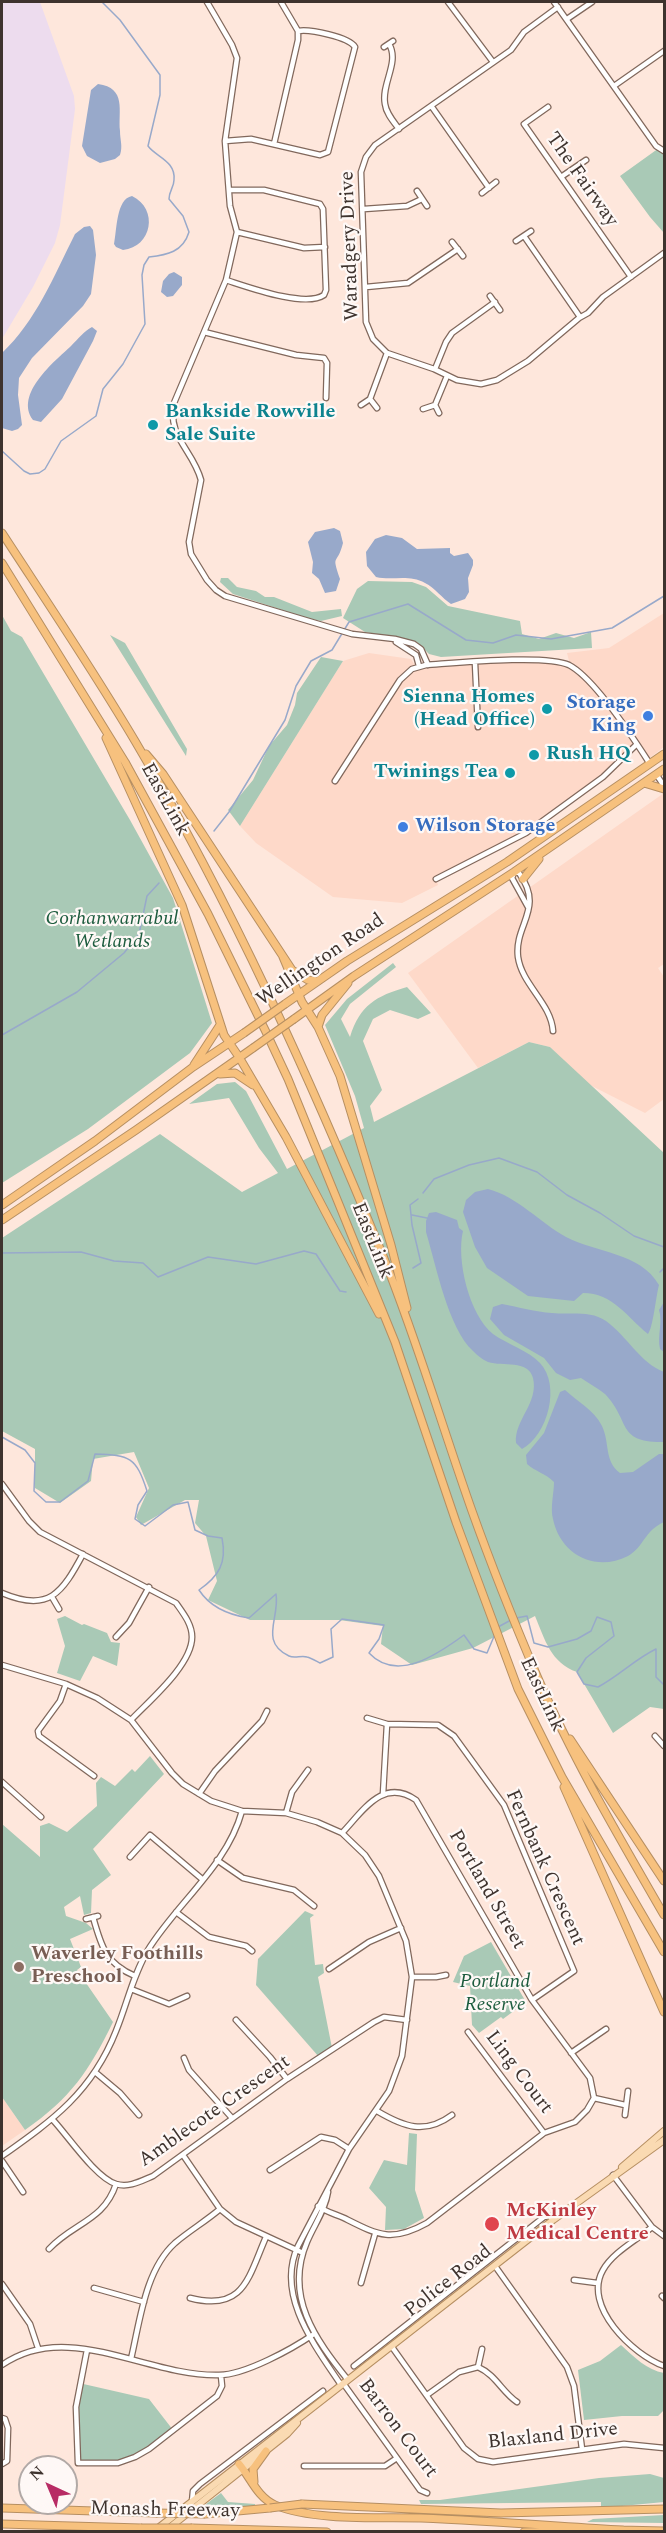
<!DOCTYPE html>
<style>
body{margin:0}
#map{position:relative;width:666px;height:2533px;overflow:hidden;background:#fee7dc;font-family:Spectral,serif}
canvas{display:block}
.frame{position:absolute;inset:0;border:3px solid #3e332e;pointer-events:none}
.north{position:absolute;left:18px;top:2455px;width:60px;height:60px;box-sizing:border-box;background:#fef8f6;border:2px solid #b1a9a6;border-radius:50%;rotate:316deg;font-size:16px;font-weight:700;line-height:24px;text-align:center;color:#3e332e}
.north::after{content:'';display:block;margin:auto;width:21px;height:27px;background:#b82c65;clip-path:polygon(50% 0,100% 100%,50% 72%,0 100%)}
</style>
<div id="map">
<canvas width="666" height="2533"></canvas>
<div class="frame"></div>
<div class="north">N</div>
</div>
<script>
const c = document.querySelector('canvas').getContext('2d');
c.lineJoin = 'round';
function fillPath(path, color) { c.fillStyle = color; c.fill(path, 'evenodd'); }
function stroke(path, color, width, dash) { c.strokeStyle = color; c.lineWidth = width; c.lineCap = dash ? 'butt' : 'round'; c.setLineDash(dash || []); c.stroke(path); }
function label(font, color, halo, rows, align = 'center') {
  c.font = font + ' Spectral,serif'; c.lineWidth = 4.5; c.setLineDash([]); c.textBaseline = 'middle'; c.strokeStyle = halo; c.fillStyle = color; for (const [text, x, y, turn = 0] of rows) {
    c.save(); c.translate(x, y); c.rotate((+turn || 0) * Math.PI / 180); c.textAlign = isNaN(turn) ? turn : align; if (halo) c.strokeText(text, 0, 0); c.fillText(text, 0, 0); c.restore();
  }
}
const built = new Path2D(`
 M664,613V747L647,760L637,746L603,777L526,833L436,879L438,885L402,903L333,897L256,843L240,826L343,661L369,653L411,659L414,664L548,660L570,665L567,653L609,648Z
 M664,793V964L658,968L664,977V1099L645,1113L588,1084L550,1047L529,1042L478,1068L408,973Z
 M2,2097L25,2130L2,2146Z`);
const industrial = new Path2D(`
 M2,2H40L74,96L75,109L60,225L55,243L33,287L2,339Z`);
const green = new Path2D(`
 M659,148L664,151V233L650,217L620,176Z
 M221,578H228L237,587L256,591L265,597H274L312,612L341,609L342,616L321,621L307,618L233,594L220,582Z
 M368,581L412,582L426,587L448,606L520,621L522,634L539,639L556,633L574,638L591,632L592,648L441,657L429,654L417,642L410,640L365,632L343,618L357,589Z
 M2,615L11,631L22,637L130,820L173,898L212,1023L190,1053L88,1129L2,1183Z
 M110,635L125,643L187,749L186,756Z
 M321,657L343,661L240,826L228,810L253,780L269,746L287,725L295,705L297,693Z
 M393,963L396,967L350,1004L341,1019L350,1037C360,1005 376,996 407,987L431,1013L418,1019L390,1010L373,1019L363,1041L382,1090L370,1106L374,1122L529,1042L550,1047L664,1153V1709L650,1707L613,1733L577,1672C551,1663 545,1640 535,1616L473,1648L412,1665L381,1644L383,1626L339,1620H250L208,1600L217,1581L206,1536L195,1523L199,1500H185L141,1525L136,1517L149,1488L134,1452L93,1459L91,1481L60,1503L35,1488V1449L2,1431V1238L160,1134L242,1192L278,1173L259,1148L229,1098L189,1104L217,1084L235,1082L246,1091L287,1169L364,1128L355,1096L325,1025L347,999Z
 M65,1616L82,1625L84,1624L107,1633L111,1642L120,1643L117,1666L93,1656L80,1681L57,1673L65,1646L57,1619Z
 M150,1756L164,1774L93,1849L111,1875L92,1890L91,1913L84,1915L80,1896L64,1907L66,1916L86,1923L93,1929L70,1939L81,1967L77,1970L113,2022C89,2071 71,2098 25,2130L2,2097V1824L40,1857V1826L49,1823L67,1832L97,1806L96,1783L101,1777L115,1786L132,1769L135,1772Z
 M305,1911L314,1915L310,1918L315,1965L323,1964L324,1973L318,1977L332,2048L319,2057L256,1985L258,1959Z
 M491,1942L526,2002L503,2019L501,2017L479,2033L472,2025L470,1986L453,1982L464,1956Z
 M409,2133L417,2134L415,2190L424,2218L404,2229L385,2230L386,2207L369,2188L384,2160L407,2165Z
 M621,2345C634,2357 647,2370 664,2373V2410L658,2416H622L584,2420L578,2370L600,2361Z
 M79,2383L149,2399L173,2430L149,2449L118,2463H78L76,2407Z
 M650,2474L664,2478V2502L601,2508V2502L421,2504L419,2500H440L599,2478Z
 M221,2493L228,2502L255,2504V2508L198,2510Z
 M664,2515V2523L587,2522L593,2519Z`);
const water = new Path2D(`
 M98,84C127,88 118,111 120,131C120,140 123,146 120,155L115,159L100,163L87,156L82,146L91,90Z
 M132,196C159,209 152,247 123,250L116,247L114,244C117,230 116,199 132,196Z
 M90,226L93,230L96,255L91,294L83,306L32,358L19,378L18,395L22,425L18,429L12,431L2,428V353C36,321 54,276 75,234L84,227Z
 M174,272L182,277V285L173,296L167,297L161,292L163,281L169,274Z
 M92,327L97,331L93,341L62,399L41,422L33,420C14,394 55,361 71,346C78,339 84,331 92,327Z
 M334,528L340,531L343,543C337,567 331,552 340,579L336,591L325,593L319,579L312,573L313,562L308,542L315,532Z
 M386,535L402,538L417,549L450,548V553L454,556L468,553L473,560V565L468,578L469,592L465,599L451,604C442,598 435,588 425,583C409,574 392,581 376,577L367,566L366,552L375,539Z
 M488,1189C518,1197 539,1222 566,1237C596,1253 640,1252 659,1285C656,1296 653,1328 648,1334C627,1317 613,1293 583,1293L574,1301L528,1296L487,1268L475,1247L463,1212L466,1200L475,1192Z
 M436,1212L457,1220L459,1228L463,1231C456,1259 469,1315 493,1334C507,1344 529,1351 540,1363C561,1385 548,1435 522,1449L516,1443C514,1420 539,1403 533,1378C528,1359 503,1367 488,1362C483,1360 477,1355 473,1351C448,1328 436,1265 426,1232V1221L429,1213Z
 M664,1302V1352L660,1349C657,1336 663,1322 659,1310Z
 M502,1304C519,1307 535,1312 552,1313C570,1315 590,1310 606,1321C627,1336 640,1363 664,1372V1442C616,1443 631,1421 605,1394C598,1388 588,1383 581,1378L570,1380L556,1373L544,1358L504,1335L490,1319L493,1307Z
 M565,1390C578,1402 594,1410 602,1426C610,1443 604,1461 620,1473L633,1472L659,1454H664V1522C644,1531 644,1547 628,1556C595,1573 560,1554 553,1519C550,1508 554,1493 554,1482C545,1473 536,1472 527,1464L526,1455L544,1433L560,1392Z`);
const stream = new Path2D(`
 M2,451L24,471L30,474L39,473L45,469L61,441L96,416L103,389L123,364L145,324L142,275L144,265L149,257C167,255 183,252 189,232L183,216L169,199C169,191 174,187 174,180C176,161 156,157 148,146L160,95V75L120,20L102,2
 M214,831L229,812L285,720L296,686L311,661L332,650L349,622L408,604L466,640L493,643L516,635L551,639L612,628L664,596
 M2,1035L77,992L124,953L139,934L147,896L159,883
 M423,1193L434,1179L469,1165L499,1158L537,1172L567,1195L600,1213L634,1236L664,1247
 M412,1215L427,1218
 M2,1253L81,1252L114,1261L143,1263L158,1277L208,1257L256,1264L304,1251L316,1254L340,1291L346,1292
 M413,1268L421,1263L412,1225L410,1205L418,1199
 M660,1272L664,1268
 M2,1437L25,1450L35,1463L34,1491L46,1502H60L88,1481L95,1454C130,1455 136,1457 147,1491L138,1505L135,1519L145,1526L173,1505L188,1502L195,1530L208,1536L222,1538C227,1563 219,1576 199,1590C210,1607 229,1615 249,1618L276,1594C280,1618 259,1642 289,1656C295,1659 301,1655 307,1657C311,1658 316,1661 320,1663L333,1657L331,1629L342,1619L384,1625L379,1639L369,1653C397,1683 438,1654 464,1635L474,1649L487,1653L495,1634
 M516,1618L527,1616L534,1643L548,1647L577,1639L591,1631L597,1617L611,1622L614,1636L586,1658L577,1672L584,1684L598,1687C619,1676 635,1659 656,1649V1677L664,1685
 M498,1627L511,1620`);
const minor = new Path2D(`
 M207,2L232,45L237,58L225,141L230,206L237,232L226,280L174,403C167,437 193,450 201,480L189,542L191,554L207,580L216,590L225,596L352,634L395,639L414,644L421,649L428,665
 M448,2L493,62
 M554,2L656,146L664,151
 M558,7L524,32L511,50L375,145L366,157L361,172L366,322L373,339L387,353L434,369L457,380L481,384L497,380L528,361L579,318L588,313L603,297L664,253
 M567,19L592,2
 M389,44C400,62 381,84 385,104C386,113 393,121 399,129
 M384,47L393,41
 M614,86L664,51
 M432,107L489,188
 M548,107L524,124L631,277
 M225,141L251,139L320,155L328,152L355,47C349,37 310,29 298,31
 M274,144L298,40V31L281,2
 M561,177L586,160
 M417,191L427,206
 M482,193L496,182
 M364,209L407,206L422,199
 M237,232L304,248L325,247
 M524,236L580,317
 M516,241L531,231
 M452,242L463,256
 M226,280C248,287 305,308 324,295L326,290L323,209L320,204L264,190H229
 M366,287L408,283L458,249
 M490,296L500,310
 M204,332L296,355L324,358L327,363L326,398
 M435,369L446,342L452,333L495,302
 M370,399L387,353
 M361,405L370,399L377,408
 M435,405L447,376
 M423,409L435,405L439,413
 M396,642L416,655L419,666
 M475,663L478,727
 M656,774L664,786
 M335,781L400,680L412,669L426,665C456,663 546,654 569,665C594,678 634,739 650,764
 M514,872L519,873C545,909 514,924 518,957C522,985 551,1003 553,1031
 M514,872L512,878L528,907
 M436,879L526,833L603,777L636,745
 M2,1484L29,1521L40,1532L176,1603C183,1613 192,1624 192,1637C192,1665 149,1701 131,1720
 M2,1593C49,1613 62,1593 83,1554
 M52,1597L59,1609
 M116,1637L129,1623L149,1587
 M2,1665L66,1684L97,1698L131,1720L172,1773L183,1784L211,1801L242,1811L286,1813L317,1822L342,1833L365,1855L379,1876L406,1941L412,1977L402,2056L389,2091L349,2149L298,2246C275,2295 315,2346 341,2385
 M66,1684L60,1701L38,1731L39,1736L94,1776
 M367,1718L387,1724L438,1725L454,1736L504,1805L574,1971L532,2000
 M655,1736L664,1746
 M2,1782L41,1817
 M199,1794L215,1771L262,1721L267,1711
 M383,1794L387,1724
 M286,1813L292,1792L308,1770
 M130,1857L150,1835L202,1879
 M217,1860L243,1878L294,1890L314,1906
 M176,1912L209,1937L246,1946L252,1951
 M93,1917C101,1946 106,1964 135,1976
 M86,1919L98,1916
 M329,1969L369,1942L401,1928
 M412,1977H436L446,1975
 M131,1989L169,2004L187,1996
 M236,2020L270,2057L287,2079
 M468,2032L544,2133
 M571,2053L606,2029
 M184,2058L189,2070L232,2118
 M95,2072L120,2093L139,2115
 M594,2098L625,2105
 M377,2111C404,2127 425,2135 452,2115
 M625,2115L628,2091
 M53,2120C68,2136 96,2178 116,2184C129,2188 141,2181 153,2176L287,2079L374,2022L384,2017L407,2020
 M183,2155L220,2209L236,2222L303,2253
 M2,2156C53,2120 92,2092 116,2031C127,2004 133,1975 148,1950C177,1903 227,1866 242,1811
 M2,2161L23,2192
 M270,2170L321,2137L335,2140L349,2149
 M613,2175L652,2227L664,2236
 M328,2192C325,2211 314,2225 307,2242C284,2296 315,2339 348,2380
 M318,2206C326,2212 335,2214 344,2218C378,2235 391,2243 427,2223L544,2133L575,2122L587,2110L594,2098L590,2078L532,2000L416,1800C383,1777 363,1811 342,1833
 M652,2227C637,2240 613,2252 603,2270C582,2306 633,2355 664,2366
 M49,2249C73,2223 104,2221 116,2184
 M495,2266L567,2367L574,2386L582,2449
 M574,2280L597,2283
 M361,2283L375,2234
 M2,2284L30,2324L38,2348
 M94,2288L144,2302
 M662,2296L664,2298
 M190,2298C244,2312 248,2278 266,2237
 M392,2347L464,2448L478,2459L493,2462L624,2444L664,2448
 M87,2350L76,2407L78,2463H118L135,2457L149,2449L217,2396L222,2386L221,2376
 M131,2359C140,2321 145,2270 175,2243C189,2231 206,2221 220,2209
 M2,2365C68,2319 147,2377 219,2375C245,2375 292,2349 314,2334
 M354,2366L544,2217L550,2216L553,2220
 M478,2367L482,2349
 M343,2383L420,2490L427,2493
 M427,2395L459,2372L478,2367C496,2375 502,2392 517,2402
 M2,2418L5,2419L8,2428L7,2461L2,2464
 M304,2466H385L397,2458
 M192,2502L193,2491L200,2484L323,2391`);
const major = new Path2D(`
 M622,2167L664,2131
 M153,2532L553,2220L664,2140
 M164,2532L287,2434L297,2423`);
const highway = new Path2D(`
 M2,533C47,602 93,670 135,741C232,905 311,1080 383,1256C417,1340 442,1426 472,1511C492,1567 514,1622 537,1676C573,1759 619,1837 664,1915
 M2,563L125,762L208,914L266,1032L288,1079L395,1342L456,1522L518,1689L562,1777L664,1952
 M106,738L182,905L224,1035L239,1057L286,1137L379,1314
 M146,754L163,774L292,970L308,980L317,981
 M644,783L664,789
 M523,879L539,859
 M283,957L302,1002L318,1027L340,1076L391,1245L407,1308
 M285,1004L347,961L507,862L664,754
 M294,1019L354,976L514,872L664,769
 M318,1027L322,1015L348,983
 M194,1065L220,1025
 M220,1074L235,1073L253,1085
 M2,1205L95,1141L193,1067L244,1033
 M2,1220L136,1130L253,1048
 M570,1739L664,1881
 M564,1787L664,2012
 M239,2464C251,2478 257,2497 275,2505C313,2521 379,2517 421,2518C489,2521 556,2526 623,2530
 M254,2482L253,2469L266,2451
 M302,2504L501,2513L664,2509
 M2,2508L156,2513
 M205,2514L270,2508
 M2,2524L141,2528
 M192,2528L327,2532
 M620,2530L664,2531
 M524,2532L576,2531`);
const highwayBridge = new Path2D(`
 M244,1033L285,1004
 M253,1048L294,1019
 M270,2508L302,2504
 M156,2513L205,2514
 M141,2528H192`);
const markers = [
 [153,425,6,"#0f9aa8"],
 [547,709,6,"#0f9aa8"],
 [648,716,6,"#3f7fe0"],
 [534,755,6,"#0f9aa8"],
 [510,773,6,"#0f9aa8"],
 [403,827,6,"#3f7fe0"],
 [19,1967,6,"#8d6e63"],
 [492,2224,8,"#e0444e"]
];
const streetNames = [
 ["The Fairway",581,180,55],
 ["Waradgery Drive",351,246,-92],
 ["EastLink",164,800,61],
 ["Wellington Road",321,961,-34],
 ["EastLink",371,1241,68],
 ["EastLink",541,1695,65],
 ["Fernbank Crescent",544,1868,66],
 ["Portland Street",486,1890,60],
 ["Ling Court",518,2073,53],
 ["Amblecote Crescent",215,2112,-35],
 ["Police Road",449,2282,-38],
 ["Barron Court",397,2429,53],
 ["Blaxland Drive",553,2437,-6],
 ["Monash Freeway",165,2511,1]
];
const cultureNames = [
 ["Bankside Rowville",165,413],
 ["Sale Suite",165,436],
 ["Sienna Homes",535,698,"right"],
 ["(Head Office)",535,721,"right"],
 ["Rush HQ",546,755],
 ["Twinings Tea",498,773,"right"]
];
const shopNames = [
 ["Storage",636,704],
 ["King",636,727],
 ["Wilson Storage",415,827,"left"]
];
const parkNames = [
 ["Corhanwarrabul",112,920],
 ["Wetlands",112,943],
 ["Portland",495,1983],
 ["Reserve",495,2006]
];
const educationNames = [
 ["Waverley Foothills",31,1955],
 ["Preschool",31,1978]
];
const healthNames = [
 ["McKinley",506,2212],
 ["Medical Centre",506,2235]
];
fillPath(built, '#fed9c9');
fillPath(industrial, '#eddcee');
fillPath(green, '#a9c9b6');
fillPath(water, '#98a9ca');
stroke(stream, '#98a9ca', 1.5);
stroke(minor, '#81685c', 7);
stroke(major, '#b68f62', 8);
stroke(highway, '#b68f62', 9);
stroke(minor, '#fff', 4.5);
stroke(major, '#fadab2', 6);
stroke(highway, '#f7c17e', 7);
stroke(highwayBridge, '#b68f62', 9, []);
stroke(highwayBridge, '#f7c17e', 7);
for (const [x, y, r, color] of markers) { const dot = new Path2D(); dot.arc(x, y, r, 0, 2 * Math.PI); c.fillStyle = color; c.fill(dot); stroke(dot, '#fef8f6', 2); }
label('20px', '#3e332e', '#fef8f6', streetNames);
label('bold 20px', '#0d838f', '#fef8f6', cultureNames, 'left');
label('bold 20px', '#366cbe', '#fef8f6', shopNames, 'right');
label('italic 20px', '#1d5c3e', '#fef8f6', parkNames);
label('bold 20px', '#785e54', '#fef8f6', educationNames, 'left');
label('bold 20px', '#be3a42', '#fef8f6', healthNames, 'left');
</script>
